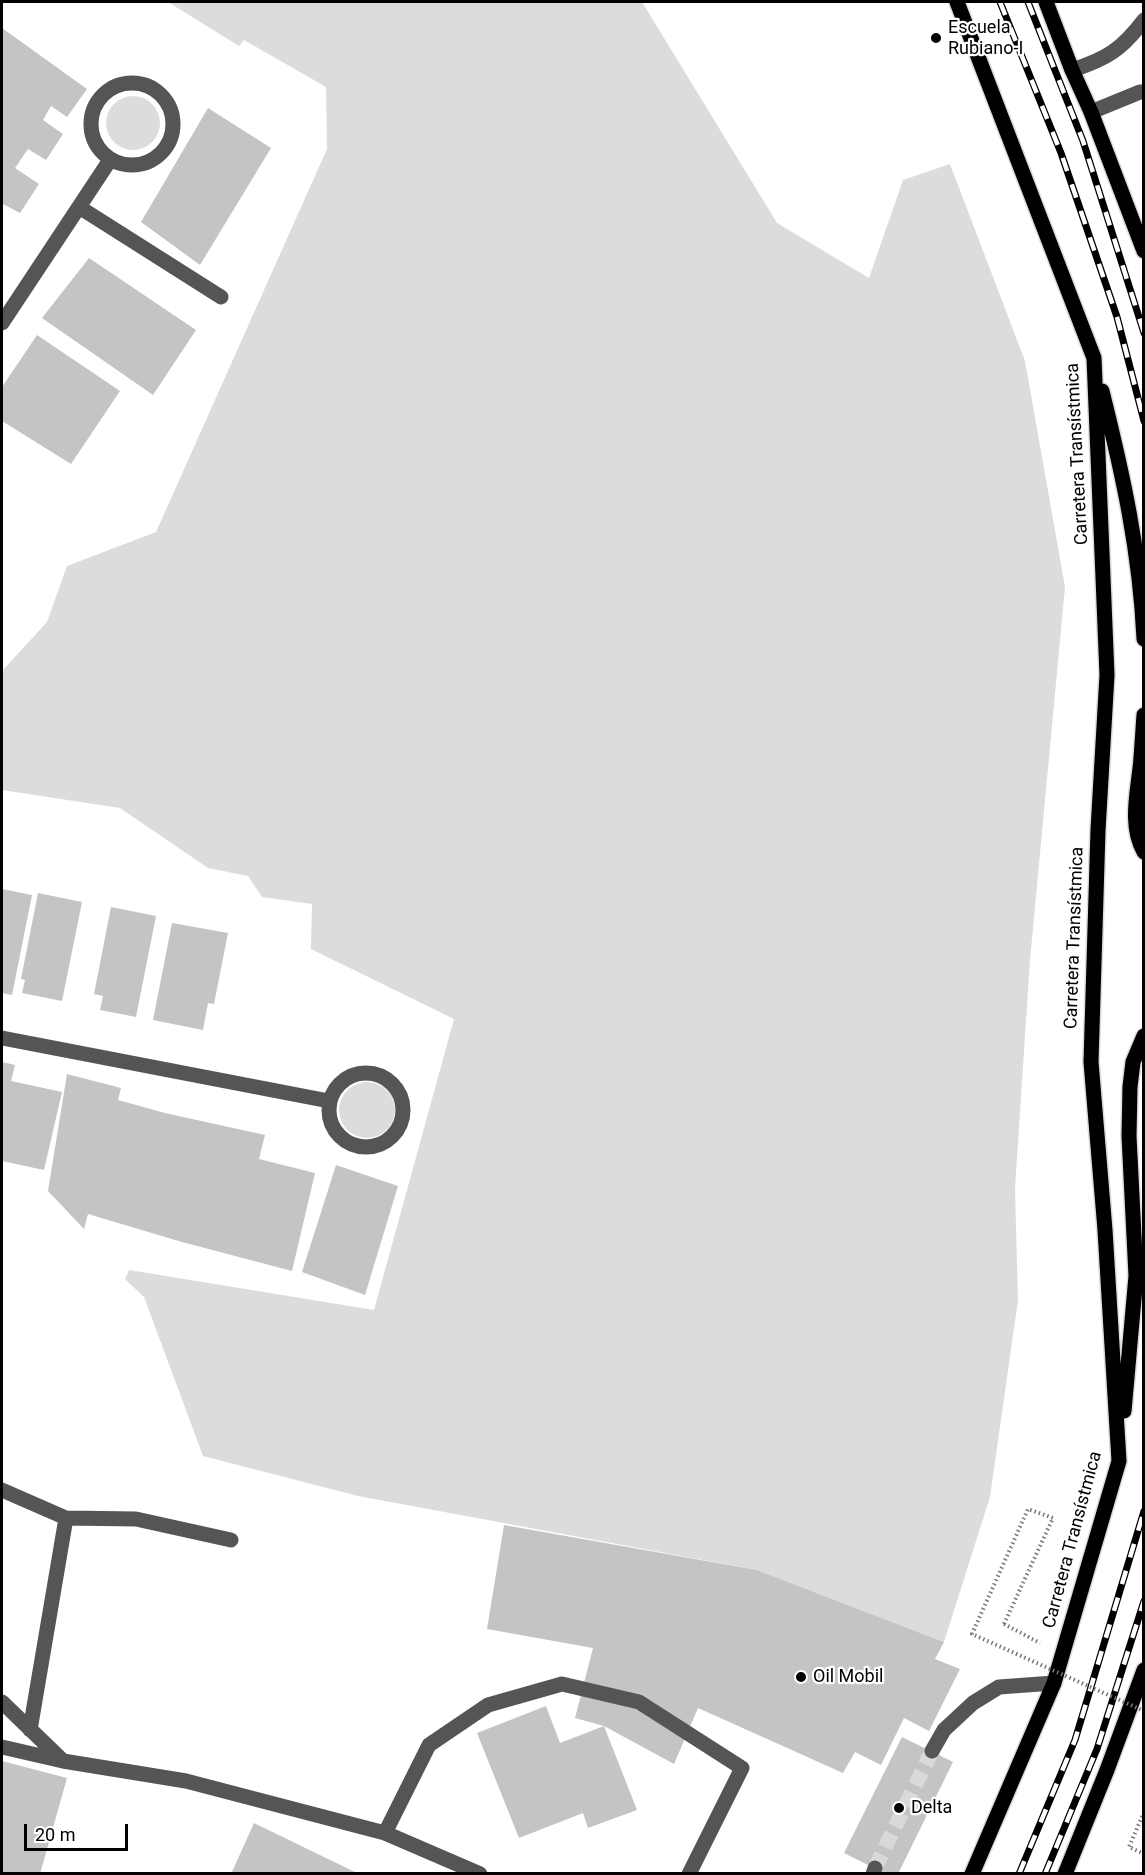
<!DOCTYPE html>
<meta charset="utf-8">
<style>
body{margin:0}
#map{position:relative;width:1145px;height:1875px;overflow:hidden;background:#fff;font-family:Roboto,sans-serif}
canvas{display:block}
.frame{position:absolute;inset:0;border:3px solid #000;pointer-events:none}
.scale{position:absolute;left:24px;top:1824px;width:104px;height:27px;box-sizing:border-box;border:3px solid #000;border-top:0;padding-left:8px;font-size:18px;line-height:21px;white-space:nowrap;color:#000;-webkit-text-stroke:4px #fff;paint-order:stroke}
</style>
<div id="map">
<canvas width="1145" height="1875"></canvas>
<div class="frame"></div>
<div class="scale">20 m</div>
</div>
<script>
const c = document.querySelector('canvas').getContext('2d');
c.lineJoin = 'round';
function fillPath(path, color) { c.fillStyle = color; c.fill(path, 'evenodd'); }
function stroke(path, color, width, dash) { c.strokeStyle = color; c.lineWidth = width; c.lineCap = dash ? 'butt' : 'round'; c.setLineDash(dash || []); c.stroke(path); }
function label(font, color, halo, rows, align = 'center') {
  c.font = font + ' Roboto,sans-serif'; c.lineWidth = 4.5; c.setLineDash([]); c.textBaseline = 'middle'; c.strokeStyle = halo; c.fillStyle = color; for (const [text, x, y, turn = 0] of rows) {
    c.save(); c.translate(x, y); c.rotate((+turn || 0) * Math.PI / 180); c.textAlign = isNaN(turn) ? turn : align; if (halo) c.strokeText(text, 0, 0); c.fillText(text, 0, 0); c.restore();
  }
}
const green = new Path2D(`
 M168,2H642L777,223L869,278L903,180L950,164L1025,361L1065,587L1030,960L1015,1188L1018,1300L990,1497L944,1642L757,1570L358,1496L203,1456L144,1297L125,1279L129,1270L374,1310L454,1019L311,949L312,904L262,897L248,876L208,868L120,808L2,790V671L47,622L67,566L156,532L327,149L326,87L244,40L239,46Z
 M106 123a27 27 0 1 1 54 0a27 27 0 1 1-54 0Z
 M339 1110a28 28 0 1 1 56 0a28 28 0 1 1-56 0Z`);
const building = new Path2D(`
 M2,28L87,89L67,117L51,106L43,120L63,134L46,160L28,149L15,168L39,184L20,213L3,204L2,206Z
 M208,108L271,148L200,265L141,222Z
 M89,258L196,330L153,395L42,318Z
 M37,335L120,391L71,464L2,421V387Z
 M2,889L32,895L12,995L2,993Z
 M38,893L82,902L62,1001L22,993L25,980L21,979Z
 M111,907L156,916L136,1017L100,1010L103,996L94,994Z
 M172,923L228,933L214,1004L208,1003L203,1030L153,1020Z
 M2,1062L15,1065L11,1081L62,1092L44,1170L2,1161Z
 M67,1074L121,1088L118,1100L165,1113L265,1135L259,1159L315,1173L292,1271L182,1242L88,1214L84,1229L48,1191Z
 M336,1165L398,1186L365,1295L302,1272Z
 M504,1525L757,1570L944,1642L935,1659L960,1669L929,1731L904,1718L881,1765L855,1752L843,1773L698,1708L674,1764L604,1726L575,1718L593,1648L487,1629Z
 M546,1706L560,1743L604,1726L637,1810L588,1828L583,1813L519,1838L477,1733Z
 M902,1737L953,1762L898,1874H886L844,1853Z
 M2,1761L67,1778L40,1874H2Z
 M254,1823L359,1874H231Z`);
const minorTunnel = new Path2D(`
 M875,1868L932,1751`);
const path = new Path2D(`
 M1004,1624L1040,1643
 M1144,1812L1129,1847L1144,1854`);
const minor = new Path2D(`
 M1072,70C1107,59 1122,49 1144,20
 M91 124a41 41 0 1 1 82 0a41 41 0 1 1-82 0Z
 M1091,112L1140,92H1144
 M79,207L221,297
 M2,323L110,160
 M2,1038L329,1101
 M329 1110a37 37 0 1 1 74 0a37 37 0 1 1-74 0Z
 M2,1490L66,1518L30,1730
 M66,1518L136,1519L231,1540
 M2,1702L63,1761
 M2,1747L63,1761L186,1781L385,1833L480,1874
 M932,1751L944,1730L973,1703L999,1687L1054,1683
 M385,1833L429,1745L488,1705L562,1684L639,1702L742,1768L689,1874
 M873,1874L875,1868`);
const major = new Path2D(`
 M957,2L1094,358L1107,675L1098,830L1091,1062L1105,1230L1119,1461L1054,1683L972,1874
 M1046,2L1072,70L1091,112L1144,251
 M1102,391C1123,475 1140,552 1144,639
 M1144,715C1143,729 1142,743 1141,758C1139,788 1128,823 1144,852
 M1124,1411L1136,1276L1129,1136L1130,1087L1133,1062L1144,1036
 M1065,1874L1107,1770L1144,1670`);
const rail = new Path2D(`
 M1000,2L1061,153L1117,317L1144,421
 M1028,2L1083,141L1144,333
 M1019,1874L1075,1740L1144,1511
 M1045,1874L1097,1749L1144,1601`);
const pathBridge = new Path2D(`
 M1004,1624L1053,1518L1028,1509L972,1634L1144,1711`);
const markers = [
 [936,38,6,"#000"],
 [801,1677,6,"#000"],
 [899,1808,6,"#000"]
];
const poiNames = [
 ["Escuela",948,28],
 ["Rubiano-I",948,49],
 ["Oil Mobil",813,1677],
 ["Delta",911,1808]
];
const streetNames = [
 ["Carretera Transístmica",1078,454,-93],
 ["Carretera Transístmica",1075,938,-88],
 ["Carretera Transístmica",1073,1540,-75]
];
fillPath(green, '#dcdcdc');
fillPath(building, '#c4c4c4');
stroke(minorTunnel, '#d9d9d9', 15, [15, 8]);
stroke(major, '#dbdbdb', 18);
stroke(path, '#777', 4, [1.5, 3]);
stroke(minor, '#555', 15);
stroke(major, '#000', 15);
stroke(rail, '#000', 7);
stroke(rail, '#fff', 4.5, [14]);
stroke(pathBridge, '#777', 4, [1.5, 3]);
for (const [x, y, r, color] of markers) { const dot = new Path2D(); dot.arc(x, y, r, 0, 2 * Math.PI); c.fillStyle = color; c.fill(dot); stroke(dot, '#fff', 2); }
label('18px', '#000', '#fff', poiNames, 'left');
label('18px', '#000', '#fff', streetNames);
</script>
